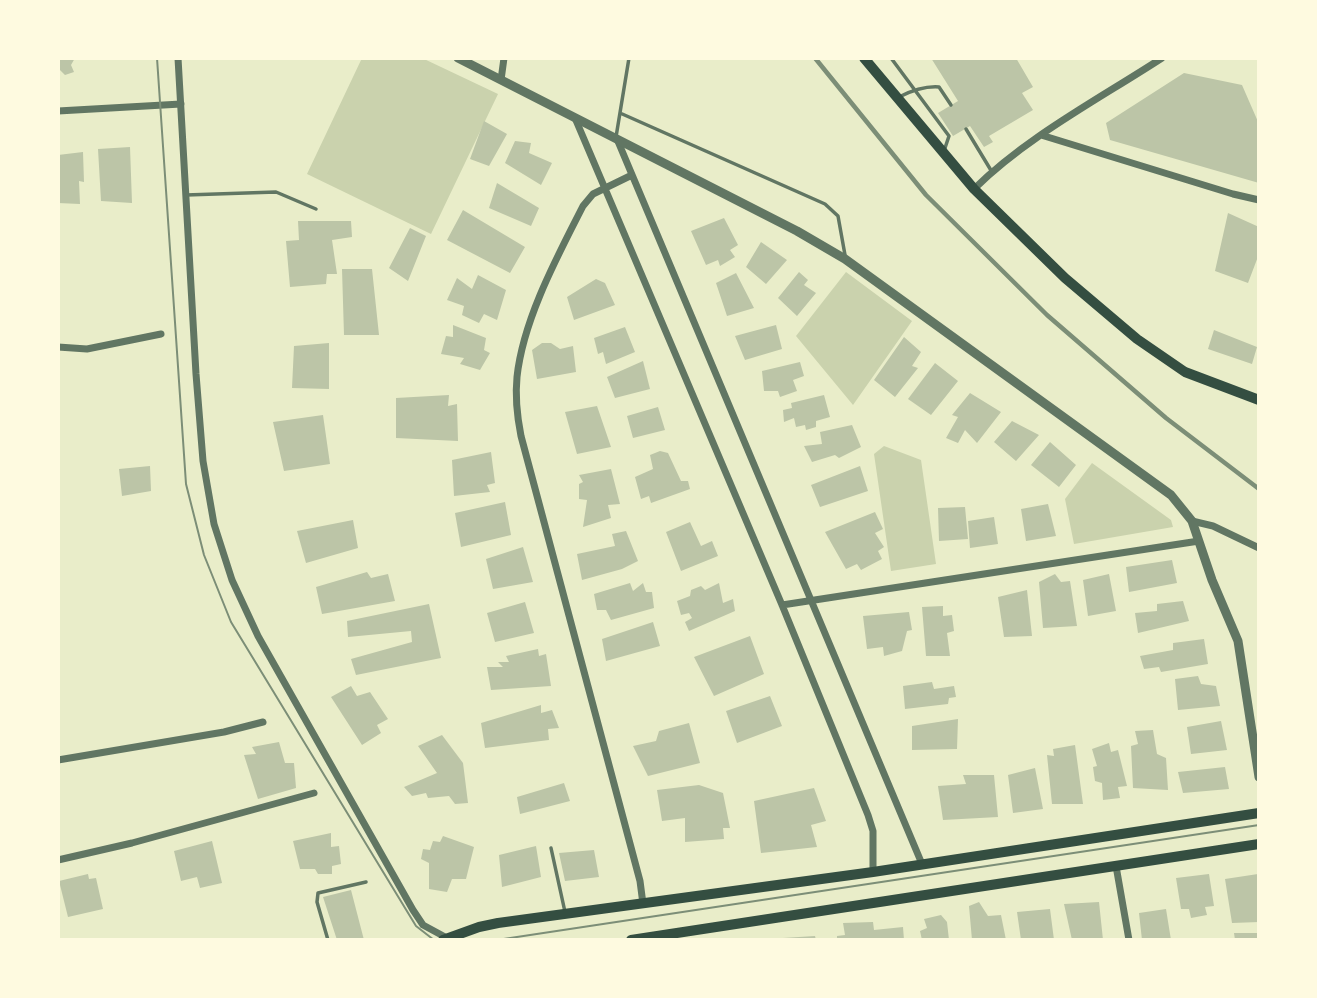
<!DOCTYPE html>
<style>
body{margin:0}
#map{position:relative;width:1317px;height:998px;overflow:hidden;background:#e9edc9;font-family:Karla,sans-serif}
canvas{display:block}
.frame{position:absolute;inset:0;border:60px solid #fefae0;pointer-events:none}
</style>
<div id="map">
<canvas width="1317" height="998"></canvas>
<div class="frame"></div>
</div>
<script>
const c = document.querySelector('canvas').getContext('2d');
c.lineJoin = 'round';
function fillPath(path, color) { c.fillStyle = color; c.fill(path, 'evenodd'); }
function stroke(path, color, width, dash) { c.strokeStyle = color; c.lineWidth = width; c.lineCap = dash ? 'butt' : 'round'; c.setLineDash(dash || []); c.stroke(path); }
const green = new Path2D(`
 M362,58H422L498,94L431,234L307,174Z
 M846,272L912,321L853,405L796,336Z
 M884,446L921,460L936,564L891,571L874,454Z
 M1092,463L1171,520L1173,527L1074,544L1065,499Z`);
const building = new Path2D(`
 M58,58H75L71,65L74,72L65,75L58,68Z
 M931,58H1016L1033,87L1022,93L1033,110L989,136L993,142L984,147L970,126L953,136L938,113L958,101Z
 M1184,73L1242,85L1259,124V183L1110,140L1106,123Z
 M484,121L507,134L489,166L470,159Z
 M515,141L531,143L529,153L552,163L541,185L505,163Z
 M130,147L132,203L101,201L98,149Z
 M83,152L84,182L79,181L80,204L58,203V155Z
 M497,183L539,208L531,226L489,208Z
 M463,210L525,247L510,273L447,240Z
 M1228,213L1259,227V254L1248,283L1215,271Z
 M724,218L738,245L730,250L735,257L720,266L718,260L706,265L691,231Z
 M298,221H351L352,237L332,240L337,274H327L326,284L290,287L286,241L299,240Z
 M410,228L426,236L408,281L389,268Z
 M761,242L787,260L766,284L746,267Z
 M342,269H372L379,335H344Z
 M799,272L808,280L804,285L816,293L797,316L778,298Z
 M736,273L754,308L727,316L716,283Z
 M478,275L506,290L497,320L484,314L479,323L462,315L464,306L447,300L457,278L472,289Z
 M596,279L605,283L615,305L574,320L567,297Z
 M453,325L486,338L484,350L490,353L480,370L460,364L464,358L441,354L446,336L453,337Z
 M776,325L782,349L745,360L735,336Z
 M625,327L635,352L606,364L603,352L598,354L594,338Z
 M1214,330L1257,347L1252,364L1208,349Z
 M904,337L921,352L912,366L918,368L895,397L874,380Z
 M329,343V389L292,388L294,346Z
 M542,343H551L560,349L573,346L576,372L537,379L532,350Z
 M643,361L650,389L615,398L607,377Z
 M800,362L804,376L793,380L797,391L780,397L778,391H764L762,371Z
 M935,363L958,381L931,415L908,399Z
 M970,393L1001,412L977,443L965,430L958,443L946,438L958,417L952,415Z
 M449,395L448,406L457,404L458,441L396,438V398Z
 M824,395L830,417L816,421V427L806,430L805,425L796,427L794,418L784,422L783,410L792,408L791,403Z
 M597,406L611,447L577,454L565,412Z
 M658,407L665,430L633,438L627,416Z
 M323,415L330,464L284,471L273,422Z
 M1012,421L1039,435L1016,461L994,442Z
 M852,425L861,447L839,458L835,455L812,462L804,446L822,444L820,432Z
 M1050,442L1076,465L1059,487L1031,465Z
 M660,451L668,453L681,481H688L690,489L651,503L649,496L641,499L635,477L653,469L650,455Z
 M491,452L495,483L487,485L490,492L454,496L452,460Z
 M150,466L151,491L122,496L119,469Z
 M860,466L868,491L820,507L811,485Z
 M611,469L620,504L608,505L611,518L583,527L587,500L579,499V484L583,482L579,475Z
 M505,502L511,535L461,547L455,513Z
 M1048,504L1056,536L1026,541L1021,509Z
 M965,507L968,539L939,541L938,508Z
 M875,512L883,529L875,533L884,547L878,551L882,559L861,570L857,564L846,569L825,532Z
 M994,517L998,544L970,548L968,521Z
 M353,520L358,548L306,563L297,531Z
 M690,522L701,546L712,541L718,556L681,571L666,532Z
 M626,531L638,561L622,569L582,580L577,554L615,546L612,534Z
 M523,547L533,582L493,589L486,559Z
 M1172,560L1177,583L1129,592L1126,567Z
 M367,572L371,578L388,574L395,601L322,614L316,587Z
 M1055,574L1061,582L1070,581L1077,626L1043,628L1039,582Z
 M1109,574L1116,611L1088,616L1083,580Z
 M630,583L633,591L643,583L646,592H652L654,608L611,620L606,610H597L594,594Z
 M719,583L723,603L733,599L735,611L689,631L685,622L692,618L689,613L681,615L677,601L690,596L691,590L701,586L705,590Z
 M1027,590L1032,636L1004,637L998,597Z
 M1183,601L1189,621L1138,633L1135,613L1157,611V604Z
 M525,602L534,633L495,642L487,613Z
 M429,604L441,658L356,675L351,659L412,642L411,631L348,637L347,621Z
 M943,606V616L952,615L954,631L947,633L950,656H926L922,607Z
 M909,612L912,630L907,631L902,651L884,656L883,647L867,649L863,616Z
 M653,622L660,646L606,661L602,639Z
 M750,636L764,674L714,696L694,657Z
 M1204,639L1208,664L1161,672L1159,667L1144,669L1140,656L1173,650V643Z
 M538,649L539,656L546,654L551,686L491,690L487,667H503L498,662H509L506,656Z
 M1198,676L1201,684L1216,686L1220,706L1178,710L1175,679Z
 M932,682L934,689L954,686L956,697L949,698L948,704L905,709L903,686Z
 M351,686L357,696L370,692L388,719L377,725L381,733L362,745L331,697Z
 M770,696L782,726L737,743L726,711Z
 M541,705V713L552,710L559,728L548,729L549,740L485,748L481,723Z
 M958,719L957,749L912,750V726Z
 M1221,721L1227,750L1191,754L1187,727Z
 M689,723L700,763L648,776L633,746L656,741L659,731Z
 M1153,730L1157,754L1166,758L1168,790L1133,788L1131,746L1138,744L1135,731Z
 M442,735L463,763L468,803L455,804L449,796L428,798L426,793L412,796L404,787L437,773L418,746Z
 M279,742L285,763H294L296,788L258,799L244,755L256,754L252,747Z
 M1109,743L1111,752L1118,750L1127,786L1118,787L1120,798L1103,800L1102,783L1095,781L1093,767L1097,766L1092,749Z
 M1075,745L1083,804H1052L1047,755L1054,756L1053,749Z
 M1225,767L1229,789L1183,793L1178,772Z
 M1035,768L1043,809L1013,813L1008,775Z
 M963,775H994L998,817L943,820L938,786L966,784Z
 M564,783L570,801L520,814L517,797Z
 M699,785L723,793L730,828H723L724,839L685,842V818L662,821L657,790Z
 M814,788L826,821L811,825L817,847L761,853L754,801Z
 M331,833V847L339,846L341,864L332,866V874H318L315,869H300L293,841Z
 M443,836L474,847L466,879H452L447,892L429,889V863L421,859L423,849L430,850L433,841L440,842Z
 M212,841L222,883L200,888L197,877L181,881L174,851Z
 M536,846L541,877L502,887L499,855Z
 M594,850L599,877L565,881L559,853Z
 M88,874L89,879L96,878L103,909L68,917L59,881Z
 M1209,874L1214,906L1205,907L1207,915L1191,918L1189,909H1181L1176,878Z
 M1258,874L1259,922L1232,923L1225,879Z
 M351,890L364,940H337L323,897Z
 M979,902L988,916L1001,915L1006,940H972L969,906Z
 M1099,902L1103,940H1072L1064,904Z
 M1050,909L1054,940H1021L1017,912Z
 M1166,909L1171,940H1142L1139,913Z
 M941,915L947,922L949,940H922L920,931L927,928L924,919Z
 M873,922L874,930L903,927L904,940H837V936L845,935L843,923Z
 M1234,933H1259V940H1235Z
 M815,936L816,940H783V938Z`);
const service = new Path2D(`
 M891,58L949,136L944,151
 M899,97C911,91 926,86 939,87L951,105
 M620,113L825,204L838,216L845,255
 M966,129L992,172
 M616,137L629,58
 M186,195L276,192L316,209
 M551,848L565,912
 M328,940L317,902L318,893L366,882`);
const minor = new Path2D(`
 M178,58L196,374L203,461L214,524L232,580L258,636L413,910L423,925L447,938
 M501,80L504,58
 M58,111L181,104
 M575,118L782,605L868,815L873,831V872
 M1041,135L1233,194L1259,200
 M617,139L922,864
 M632,175L593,194L583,206C557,257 523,320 517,377C515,397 517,416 521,436L640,881L643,904
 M974,189C1028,136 1099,99 1162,58
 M58,347L87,349L161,334
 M1192,521L1213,526L1259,548
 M782,605L1199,541
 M58,760L224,732L263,722
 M58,860L132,843L314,793
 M1116,866L1129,940`);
const tertiary = new Path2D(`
 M458,58L797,231L845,259L1171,495L1192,521L1212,580L1238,641L1259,777`);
const secondary = new Path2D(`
 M443,940L479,927L498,923L873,872L1259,813
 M631,940L1259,844`);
const primary = new Path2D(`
 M864,58L974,189L1065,278L1137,339L1185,372L1259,400`);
const tram = new Path2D(`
 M157,58L186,484L204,555L231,622L416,926L434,940
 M497,940L1259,825`);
const rail = new Path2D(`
 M815,58L926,195L1047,315L1166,418L1259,489`);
fillPath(green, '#cad2ad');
fillPath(building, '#bcc5a7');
stroke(service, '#617663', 3.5);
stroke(minor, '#617663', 7);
stroke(tertiary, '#617663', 9);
stroke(secondary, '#344e41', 10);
stroke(primary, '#344e41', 10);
stroke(tram, '#7c8e77', 2);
stroke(rail, '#7c8e77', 4.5);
</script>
